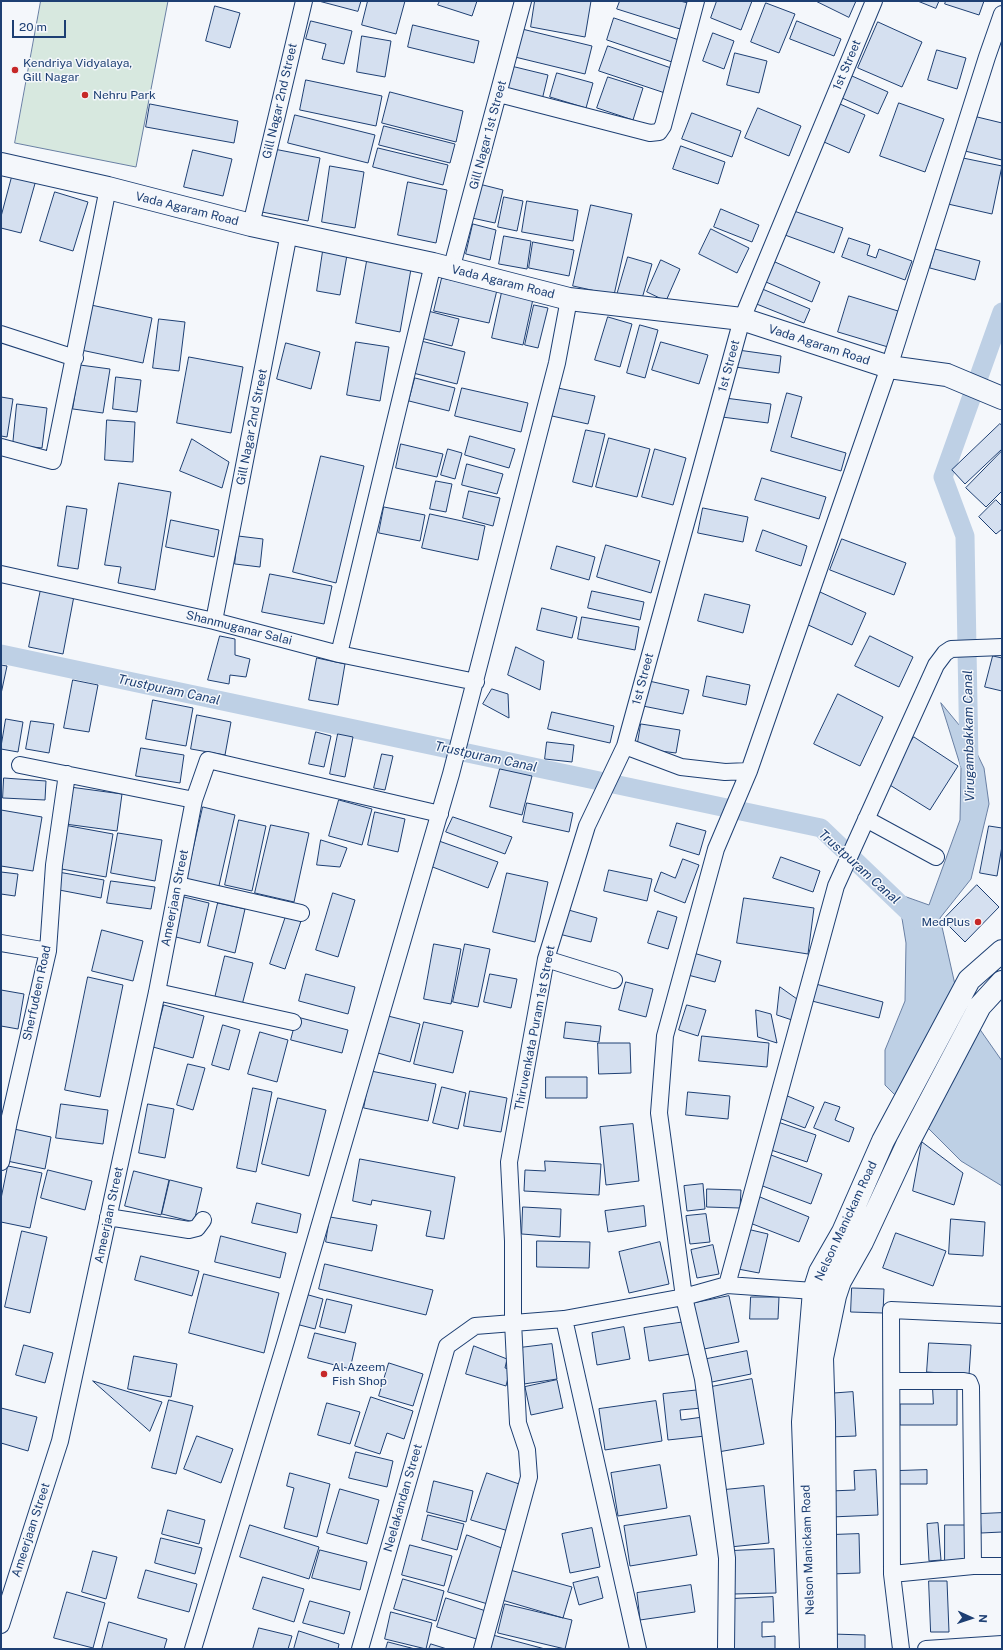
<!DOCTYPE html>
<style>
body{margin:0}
#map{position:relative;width:1003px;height:1650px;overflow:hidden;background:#f4f7fb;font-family:"Public Sans",sans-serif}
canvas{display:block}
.frame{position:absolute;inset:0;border:2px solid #1d3f73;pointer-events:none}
.north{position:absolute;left:951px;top:1598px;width:40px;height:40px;-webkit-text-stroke:3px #f4f7fb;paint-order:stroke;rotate:93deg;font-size:11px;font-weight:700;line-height:16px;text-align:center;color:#1d3f73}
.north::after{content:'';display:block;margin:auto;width:14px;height:18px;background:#1d3f73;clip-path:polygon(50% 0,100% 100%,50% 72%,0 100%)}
.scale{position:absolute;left:12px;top:20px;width:54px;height:18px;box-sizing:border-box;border:2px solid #1d3f73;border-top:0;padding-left:5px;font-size:12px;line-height:14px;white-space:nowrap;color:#1d3f73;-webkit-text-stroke:3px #f4f7fb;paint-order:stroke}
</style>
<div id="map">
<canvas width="1003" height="1650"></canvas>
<div class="frame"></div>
<div class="north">N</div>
<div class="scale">20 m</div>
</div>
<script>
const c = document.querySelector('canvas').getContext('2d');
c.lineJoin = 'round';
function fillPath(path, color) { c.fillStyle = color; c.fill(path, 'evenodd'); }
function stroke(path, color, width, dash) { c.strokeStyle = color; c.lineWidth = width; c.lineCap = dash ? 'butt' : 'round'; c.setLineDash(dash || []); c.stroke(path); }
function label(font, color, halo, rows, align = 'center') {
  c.font = font + ' "Public Sans",sans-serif'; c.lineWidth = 3; c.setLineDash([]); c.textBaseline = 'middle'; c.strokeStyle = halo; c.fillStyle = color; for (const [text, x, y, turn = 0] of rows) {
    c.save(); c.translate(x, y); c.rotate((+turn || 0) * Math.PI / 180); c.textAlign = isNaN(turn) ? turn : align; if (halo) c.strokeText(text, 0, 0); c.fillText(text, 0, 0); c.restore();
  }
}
const green = new Path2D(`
 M41,1H168L136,167L15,143Z`);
const water = new Path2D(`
 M941,703L969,737L984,768L989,804L971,879L940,918L958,998L1002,1061V1186L961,1161L885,1085V1050L905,1001L906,943L898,894L929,905L960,820L961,768Z`);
const canal = new Path2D(`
 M1,654L821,828L918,921
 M969,762L965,536L943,477L1002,312`);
const building = new Path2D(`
 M319,1H361L358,11Z
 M368,1H405L396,34L362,25Z
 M440,1H477L472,16L438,5Z
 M535,1H591L585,37L531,27Z
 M620,1H680L688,3L680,29L617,9Z
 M717,1H752L741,30L711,18Z
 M816,1H856L849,17Z
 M918,1H939L936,8Z
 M946,1H984L979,15L945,4Z
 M766,3L795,14L779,53L751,42Z
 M215,6L240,13L230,48L206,41Z
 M614,18L679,40L672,62L607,40Z
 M311,21L352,31L344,64L322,59L326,44L306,39Z
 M797,21L841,39L834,56L790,39Z
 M878,22L922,42L902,87L858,68Z
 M413,25L479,41L474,63L408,47Z
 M522,29L592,46L585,74L515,57Z
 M713,33L734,41L724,69L703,61Z
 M362,36L391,41L385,77L357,72Z
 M608,46L674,69L665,93L599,71Z
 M937,50L966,58L957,89L928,80Z
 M735,53L767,61L759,93L727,85Z
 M511,66L548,75L542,100L505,91Z
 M557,73L593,83L586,108L550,97Z
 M852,76L888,92L878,114L842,98Z
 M608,77L643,88L633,120L597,108Z
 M306,80L382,96L376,126L300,110Z
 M390,92L463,111L456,142L382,123Z
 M899,103L944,119L925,172L880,156Z
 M150,104L238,121L234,143L146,127Z
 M840,104L865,115L849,153L824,142Z
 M758,108L801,126L789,156L745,138Z
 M692,113L741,131L732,157L682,139Z
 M295,115L375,135L368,163L288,143Z
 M969,115L1002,123V160L965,151Z
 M384,126L455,144L450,163L379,145Z
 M681,146L725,162L718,184L673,169Z
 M378,148L448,165L443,185L373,167Z
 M274,149L320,158L308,221L262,212Z
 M193,150L232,159L223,196L184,187Z
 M958,157L1002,166L992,214L948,204Z
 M330,166L364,172L355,228L322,222Z
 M13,173L36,180L21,233L1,228V217Z
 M408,182L447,190L436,243L398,235Z
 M479,184L503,190L495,223L472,218Z
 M55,192L88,202L73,251L40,241Z
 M504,197L523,201L517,231L498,227Z
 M527,201L578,210L573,241L522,232Z
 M591,205L632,214L614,295L573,286Z
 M721,209L759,225L752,242L714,227Z
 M794,211L843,228L834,253L785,235Z
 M473,224L496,230L490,260L466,254Z
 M711,229L749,248L737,273L699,254Z
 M504,236L531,241L527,269L499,264Z
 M849,238L870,245L867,255L876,258L879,249L912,261L905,280L842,257Z
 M533,242L574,250L569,276L529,268Z
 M935,249L980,261L975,280L930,268Z
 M323,251L347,255L340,295L317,291Z
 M628,257L652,264L641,302L617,295Z
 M661,260L680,269L666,301L647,292Z
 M367,261L411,269L400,332L356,323Z
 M775,262L820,282L812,302L766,282Z
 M442,278L497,290L489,323L434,311Z
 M760,288L810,309L804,323L754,303Z
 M502,292L533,299L523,345L492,338Z
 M849,296L898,311L888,347L838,332Z
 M91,305L152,318L143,363L81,350Z
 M534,305L548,308L538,348L525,345Z
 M428,311L459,319L452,346L421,338Z
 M608,317L632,324L620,367L595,360Z
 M159,319L185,322L179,371L153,368Z
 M640,325L658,330L645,378L627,373Z
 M421,341L465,352L457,384L413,373Z
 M356,342L389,347L380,401L347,395Z
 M661,342L708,355L699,384L652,370Z
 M286,343L320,352L311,389L277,379Z
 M738,350L781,356L779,373L735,367Z
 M189,357L243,367L231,433L177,423Z
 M80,365L110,369L103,413L73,409Z
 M116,377L141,380L137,412L113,409Z
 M415,378L455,388L449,411L409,401Z
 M462,388L528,403L521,432L455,416Z
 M558,388L595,396L588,424L552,416Z
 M787,393L802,397L791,437L846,453L841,471L771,451Z
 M1,397L13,399L7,437L1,436Z
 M725,398L771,404L768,423L722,417Z
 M17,404L47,408L42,448L13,445Z
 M107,420L135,422L133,462L105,460Z
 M1000,424L1002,425V449L965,484L952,470Z
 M586,430L605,434L592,487L573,482Z
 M470,436L515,449L509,468L465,455Z
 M609,438L650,449L637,497L596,487Z
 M192,439L229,462L222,488L180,471Z
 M401,444L443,454L437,477L396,468Z
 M448,449L462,453L455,479L441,475Z
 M655,449L686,458L673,505L642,497Z
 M1002,451V491L986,507L966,488Z
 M321,456L364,466L336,583L293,572Z
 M467,464L503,474L497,494L462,485Z
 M762,478L826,497L819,519L755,500Z
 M436,481L452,484L446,512L430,509Z
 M119,483L171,492L155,590L118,583L121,567L105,565Z
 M469,491L500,498L493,526L463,518Z
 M996,500L1002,506V529L996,534L979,517Z
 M67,506L87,509L78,569L58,566Z
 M384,507L425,515L420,541L379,533Z
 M703,508L748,517L743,542L698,533Z
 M430,514L485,526L478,560L422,548Z
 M171,520L219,530L214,557L166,547Z
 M763,530L807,546L801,566L756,551Z
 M238,536L263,539L260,567L235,564Z
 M842,539L906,563L894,595L830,570Z
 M606,545L660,561L651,593L597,577Z
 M557,546L595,557L589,580L551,569Z
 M270,574L332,586L324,624L262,612Z
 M41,589L74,596L63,654L29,647Z
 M592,591L644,602L640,620L588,608Z
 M820,592L866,613L852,645L806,624Z
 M705,594L750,605L743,633L698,621Z
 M542,608L577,617L572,638L537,630Z
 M582,617L639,627L635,650L578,639Z
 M220,636L235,639V655L250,659L246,677L230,675L229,684L208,680Z
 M870,636L913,657L899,687L855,666Z
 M516,647L544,661L540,690L508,675Z
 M993,656L1002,658V691L985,687Z
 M317,658L345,664L338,705L309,700Z
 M1,665L7,666L1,694Z
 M707,676L750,685L746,705L703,696Z
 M73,680L98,685L89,732L64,728Z
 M649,681L689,690L683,714L643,706Z
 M492,689L508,694L509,718L483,704Z
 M838,694L883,717L860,766L814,744Z
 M153,700L193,708L186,746L146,739Z
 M552,712L614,726L610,743L548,729Z
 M197,715L231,722L225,755L191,749Z
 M6,719L23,722L18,752L1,749Z
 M31,721L54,724L49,753L26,749Z
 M641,724L680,730L676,753L637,748Z
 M316,732L331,736L324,767L309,764Z
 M338,734L353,737L345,777L330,774Z
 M914,737L958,766L930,810L885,782Z
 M547,742L574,745L572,762L545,759Z
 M141,748L184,755L180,783L136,776Z
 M382,754L393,756L385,790L374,788Z
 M500,769L532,776L522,815L490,807Z
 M4,778L46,781L45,800L3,798Z
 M70,787L122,794L117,831L65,824Z
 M339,800L372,809L362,845L329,836Z
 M527,803L573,813L569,832L523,822Z
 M203,807L235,815L218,890L186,882Z
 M1,810L42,817L33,871L1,866Z
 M375,812L405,819L398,852L368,845Z
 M453,817L512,837L505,854L446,832Z
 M239,820L266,826L252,891L225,885Z
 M677,823L706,831L699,855L670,846Z
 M64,825L113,834L106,877L56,868Z
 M271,825L309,833L294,902L255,893Z
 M989,826L1002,828V846L997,876L980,873Z
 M118,833L162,840L155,881L111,873Z
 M321,840L347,848L340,867L317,865Z
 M439,841L498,862L488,888L430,866Z
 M781,857L820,871L813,892L773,878Z
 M683,859L699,865L685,903L654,891L661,872L675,878Z
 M609,870L652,879L647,901L604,891Z
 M1,872L18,874L15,896L1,894Z
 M58,872L104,880L101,898L54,889Z
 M507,873L548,882L535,942L493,932Z
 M111,881L155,887L151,909L107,903Z
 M977,885L999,907L965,942L943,920Z
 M333,893L355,900L338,957L316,950Z
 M184,897L209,903L200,943L176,937Z
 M744,898L814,908L808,954L737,943Z
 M218,903L245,909L235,953L208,946Z
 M565,909L597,918L591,942L559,934Z
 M658,911L677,917L668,949L648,943Z
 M286,916L301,921L285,969L270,964Z
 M102,930L143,941L133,981L92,971Z
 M434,944L461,949L451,1004L424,999Z
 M465,944L490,949L478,1007L453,1002Z
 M690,952L721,961L715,982L684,974Z
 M225,956L253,963L242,1005L215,998Z
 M306,974L355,987L348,1014L299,1001Z
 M490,974L517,979L511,1008L484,1002Z
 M88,977L123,985L100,1097L65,1090Z
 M626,982L653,989L646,1017L619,1010Z
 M812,983L883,1002L879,1018L808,1000Z
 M780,987L797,999L792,1020L777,1015Z
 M1,990L24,994L18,1029L1,1026Z
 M164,1005L204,1016L193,1058L153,1047Z
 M687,1005L706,1010L698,1036L679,1030Z
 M756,1010L771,1014L777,1043L758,1037Z
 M388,1016L420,1024L410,1062L378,1053Z
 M297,1017L348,1030L342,1053L291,1040Z
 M424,1022L463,1031L453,1073L414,1064Z
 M566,1022L601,1026L599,1042L564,1038Z
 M223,1025L240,1030L229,1070L212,1065Z
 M260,1032L288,1040L277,1082L248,1074Z
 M702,1036L769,1043L767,1067L699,1061Z
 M598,1043H630L631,1073L599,1074Z
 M188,1064L205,1068L193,1110L177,1105Z
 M371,1071L436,1084L428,1121L364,1108Z
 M546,1077H587V1098H546Z
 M442,1087L466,1093L458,1129L433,1123Z
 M253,1088L272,1092L256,1172L237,1168Z
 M470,1091L507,1098L501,1132L464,1126Z
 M688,1092L730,1096L728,1119L686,1115Z
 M785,1095L814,1107L805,1128L776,1117Z
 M278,1098L326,1110L309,1176L262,1164Z
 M825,1102L840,1107L835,1120L854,1128L849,1142L814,1128Z
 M61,1104L108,1110L103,1144L56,1138Z
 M148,1104L174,1109L165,1158L139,1153Z
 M778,1122L816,1135L807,1162L768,1149Z
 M633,1124L639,1181L606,1185L600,1127Z
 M14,1129L51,1137L45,1169L7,1161Z
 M922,1142L963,1173L954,1205L913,1191Z
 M771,1155L822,1174L811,1204L760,1185Z
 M360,1159L455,1177L444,1239L426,1236L431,1211L372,1200L371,1205L353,1201Z
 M545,1161L601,1164L599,1195L524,1191L525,1170L545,1171Z
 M8,1166L42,1173L30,1228L1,1222V1199Z
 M48,1170L92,1181L85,1210L41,1198Z
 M134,1171L169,1180L161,1215L125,1206Z
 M170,1180L202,1188L194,1222L162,1214Z
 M703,1184L705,1209L687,1211L684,1186Z
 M707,1189L741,1190L740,1208L707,1207Z
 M760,1197L809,1217L799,1242L750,1223Z
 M257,1203L301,1214L297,1233L252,1223Z
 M644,1206L646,1226L608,1232L605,1211Z
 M523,1207L561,1209L560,1237L522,1234Z
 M706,1214L710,1242L690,1244L686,1216Z
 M330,1217L377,1225L372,1251L326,1242Z
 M951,1219L985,1222L983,1256L949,1254Z
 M747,1229L768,1234L759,1273L738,1269Z
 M22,1231L47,1237L30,1313L5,1307Z
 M896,1233L946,1251L933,1286L883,1268Z
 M221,1236L286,1253L280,1278L215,1262Z
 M537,1241L590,1242L589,1268L537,1267Z
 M660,1242L669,1284L629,1293L619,1252Z
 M713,1245L719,1274L697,1278L691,1250Z
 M141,1256L199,1271L192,1296L135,1280Z
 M325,1264L433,1290L426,1315L319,1289Z
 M204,1274L279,1293L264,1353L189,1333Z
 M852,1288L884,1289L883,1313L851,1312Z
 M305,1294L323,1299L315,1329L296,1324Z
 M729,1296L739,1342L699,1350L690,1304Z
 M751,1297H779L778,1319H750Z
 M327,1299L352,1305L345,1333L320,1327Z
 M685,1322L690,1354L649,1361L644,1328Z
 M624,1327L630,1359L597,1365L592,1333Z
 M315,1333L356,1343L350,1369L308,1358Z
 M929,1343L971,1345L969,1375L927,1372Z
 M552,1344L557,1379L524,1384L519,1348Z
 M24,1345L53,1353L45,1383L16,1375Z
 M474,1346L507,1359L505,1368L510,1369L506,1386L466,1374Z
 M747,1351L751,1374L707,1383L702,1360Z
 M134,1356L177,1364L171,1397L128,1389Z
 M389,1363L423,1374L413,1406L379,1396Z
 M752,1379L764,1444L718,1452L706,1388Z
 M557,1380L563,1408L531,1415L525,1387Z
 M93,1381L162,1402L150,1431Z
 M933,1389H957V1425H900V1404H933Z
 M700,1390L702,1408L680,1410L681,1420L703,1417L705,1436L668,1440L663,1394Z
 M853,1392L856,1436L829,1437L826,1394Z
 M371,1397L413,1411L404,1439L387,1433L380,1454L355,1446Z
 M169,1400L193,1406L176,1474L152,1468Z
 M656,1401L662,1441L605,1450L599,1409Z
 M327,1403L360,1412L350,1444L318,1435Z
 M1,1408L37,1417L28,1451L1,1443Z
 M197,1436L233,1449L221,1483L184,1469Z
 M356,1452L393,1461L387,1487L349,1478Z
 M660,1465L667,1508L618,1516L611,1473Z
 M876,1470L878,1515L831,1517L830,1491L855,1490L854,1471Z
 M927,1470V1484H898L897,1471Z
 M290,1473L330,1484L317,1537L284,1528L294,1488L287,1486Z
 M487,1473L525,1486L512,1532L471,1520Z
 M434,1481L473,1491L466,1522L427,1512Z
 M764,1486L769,1543L730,1547L724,1490Z
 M340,1489L379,1500L367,1544L327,1533Z
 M168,1510L205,1520L199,1544L162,1534Z
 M1002,1513V1532L981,1533L980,1514Z
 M428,1515L464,1524L457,1550L422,1540Z
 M690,1516L697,1555L630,1566L624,1526Z
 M938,1523L941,1560L929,1561L927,1524Z
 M250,1525L319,1547L309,1579L240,1557Z
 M945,1525H965V1562L945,1563Z
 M592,1528L600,1567L570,1573L562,1534Z
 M859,1534L860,1573L830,1574V1535Z
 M467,1535L507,1550L491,1605L448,1592Z
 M161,1538L202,1548L195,1574L155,1563Z
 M410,1545L452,1556L444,1586L402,1575Z
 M774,1549L776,1593L733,1594L731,1551Z
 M320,1550L367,1562L360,1590L312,1578Z
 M93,1551L117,1557L106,1599L82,1592Z
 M146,1570L197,1584L189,1612L138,1598Z
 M510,1570L572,1587L563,1618L502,1600Z
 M263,1577L304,1589L294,1622L253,1609Z
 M598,1577L603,1598L579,1605L573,1583Z
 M403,1579L444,1591L436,1621L394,1609Z
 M929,1581H947L949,1632H931Z
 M691,1585L695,1612L640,1620L637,1593Z
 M67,1592L105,1603L93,1648L54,1638Z
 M773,1597L774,1622H762V1637L775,1636V1649H733L731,1599Z
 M446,1598L489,1612L480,1640L437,1627Z
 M310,1601L350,1612L344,1634L303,1623Z
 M505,1604L572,1620L565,1649L498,1633Z
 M391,1612L432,1623L426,1649L385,1639Z
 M109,1622L167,1639L164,1649H102Z
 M259,1628L292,1636L288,1649H253Z
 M299,1631L339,1644L338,1649H294Z
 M489,1634L545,1649H485Z
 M832,1634L865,1635V1649H831Z
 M388,1642L415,1649H386Z
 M431,1644L447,1649H429Z`);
const street = new Path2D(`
 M499,94L650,133L659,132L663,126L696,1
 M251,225L304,1
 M451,270L523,1
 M1,334L75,358
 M1,447L53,461L108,188
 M1,574L214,621L339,654L476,682
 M214,621L289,233
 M339,654L433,264
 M625,746L681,767L725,772L749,771
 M20,765L194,800
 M866,819L936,857
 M178,885L301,913
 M1,943L48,951
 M546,959L614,980
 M157,992L293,1022
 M1,1162L9,1121L48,951L54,865L67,774
 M108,1217L189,1230L197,1228L203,1220
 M727,1285L836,886L936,665L945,653L951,649L1002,647
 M564,1319L638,1649
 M892,1381H964L969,1382L971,1387L973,1566
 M892,1574L973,1566H1002
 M1,1625L60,1441L157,992L194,800L208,760L440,814
 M193,1649L286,1341L451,774L557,363L569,299
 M360,1649L447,1346L475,1326L564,1319L684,1297L727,1285L814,1291
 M482,1649L529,1477L527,1450L518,1423L513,1322V1241L509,1162L546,959L587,826L625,746L742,319L874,1
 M726,1649L727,1558L703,1379L684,1297L659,1113L665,1036L716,849L749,771L889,367L987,57L1002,14
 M901,1649L892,1574L891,1310L1002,1315
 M926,1649L1002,1644`);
const secondary = new Path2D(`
 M1,164L108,188L251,225L433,264L569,299L742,319L889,367L947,375L1002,398
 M811,1649L803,1422L814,1291L820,1272L843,1232L883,1141L969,980L1002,951
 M826,1649L824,1422L822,1358L835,1296L840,1281L862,1242L908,1143L980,1006L1002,982`);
const markers = [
 [15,70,4,"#c62828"],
 [85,95,4,"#c62828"],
 [978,922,4,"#c62828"],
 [324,1374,4,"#c62828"]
];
const poiNames = [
 ["Kendriya Vidyalaya,",23,63],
 ["Gill Nagar",23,77],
 ["Nehru Park",93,95],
 ["MedPlus",970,922,"right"],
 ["Al Azeem",332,1367],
 ["Fish Shop",332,1381]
];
const streetNames = [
 ["1st Street",847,65,-67],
 ["Gill Nagar 2nd Street",280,101,-77],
 ["Gill Nagar 1st Street",488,135,-75],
 ["Vada Agaram Road",187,209,14],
 ["Vada Agaram Road",503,282,14],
 ["Vada Agaram Road",819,345,18],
 ["1st Street",729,366,-75],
 ["Gill Nagar 2nd Street",252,427,-79],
 ["Shanmuganar Salai",239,628,14],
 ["1st Street",643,679,-75],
 ["Ameerjaan Street",175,898,-79],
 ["Sherfudeen Road",37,993,-78],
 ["Thiruvenkata Puram 1st Street",535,1028,-79],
 ["Ameerjaan Street",109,1215,-78],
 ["Nelson Manickam Road",846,1221,-65],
 ["Neelakandan Street",403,1498,-74],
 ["Ameerjaan Street",31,1530,-72],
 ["Nelson Manickam Road",808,1550,-92]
];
const waterNames = [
 ["Trustpuram Canal",169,690,12],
 ["Virugambakkam Canal",969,736,-91],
 ["Trustpuram Canal",486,757,12],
 ["Trustpuram Canal",859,867,42]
];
fillPath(green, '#d7e8df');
stroke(green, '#687fa3', 1);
fillPath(water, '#bed0e5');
stroke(water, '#687fa3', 1);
stroke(canal, '#bed0e5', 19);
fillPath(building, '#d5e0f0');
stroke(building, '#1d3f73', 1);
stroke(street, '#1d3f73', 18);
stroke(secondary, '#1d3f73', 24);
stroke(street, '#f4f7fb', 16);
stroke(secondary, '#f4f7fb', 22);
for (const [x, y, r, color] of markers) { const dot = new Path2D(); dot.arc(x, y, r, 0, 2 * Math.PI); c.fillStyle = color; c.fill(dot); stroke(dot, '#f4f7fb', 1.5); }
label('12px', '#1d3f73', '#f4f7fb', poiNames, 'left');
label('12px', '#1d3f73', '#f4f7fb', streetNames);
label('italic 13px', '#1d3f73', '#f4f7fb', waterNames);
</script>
